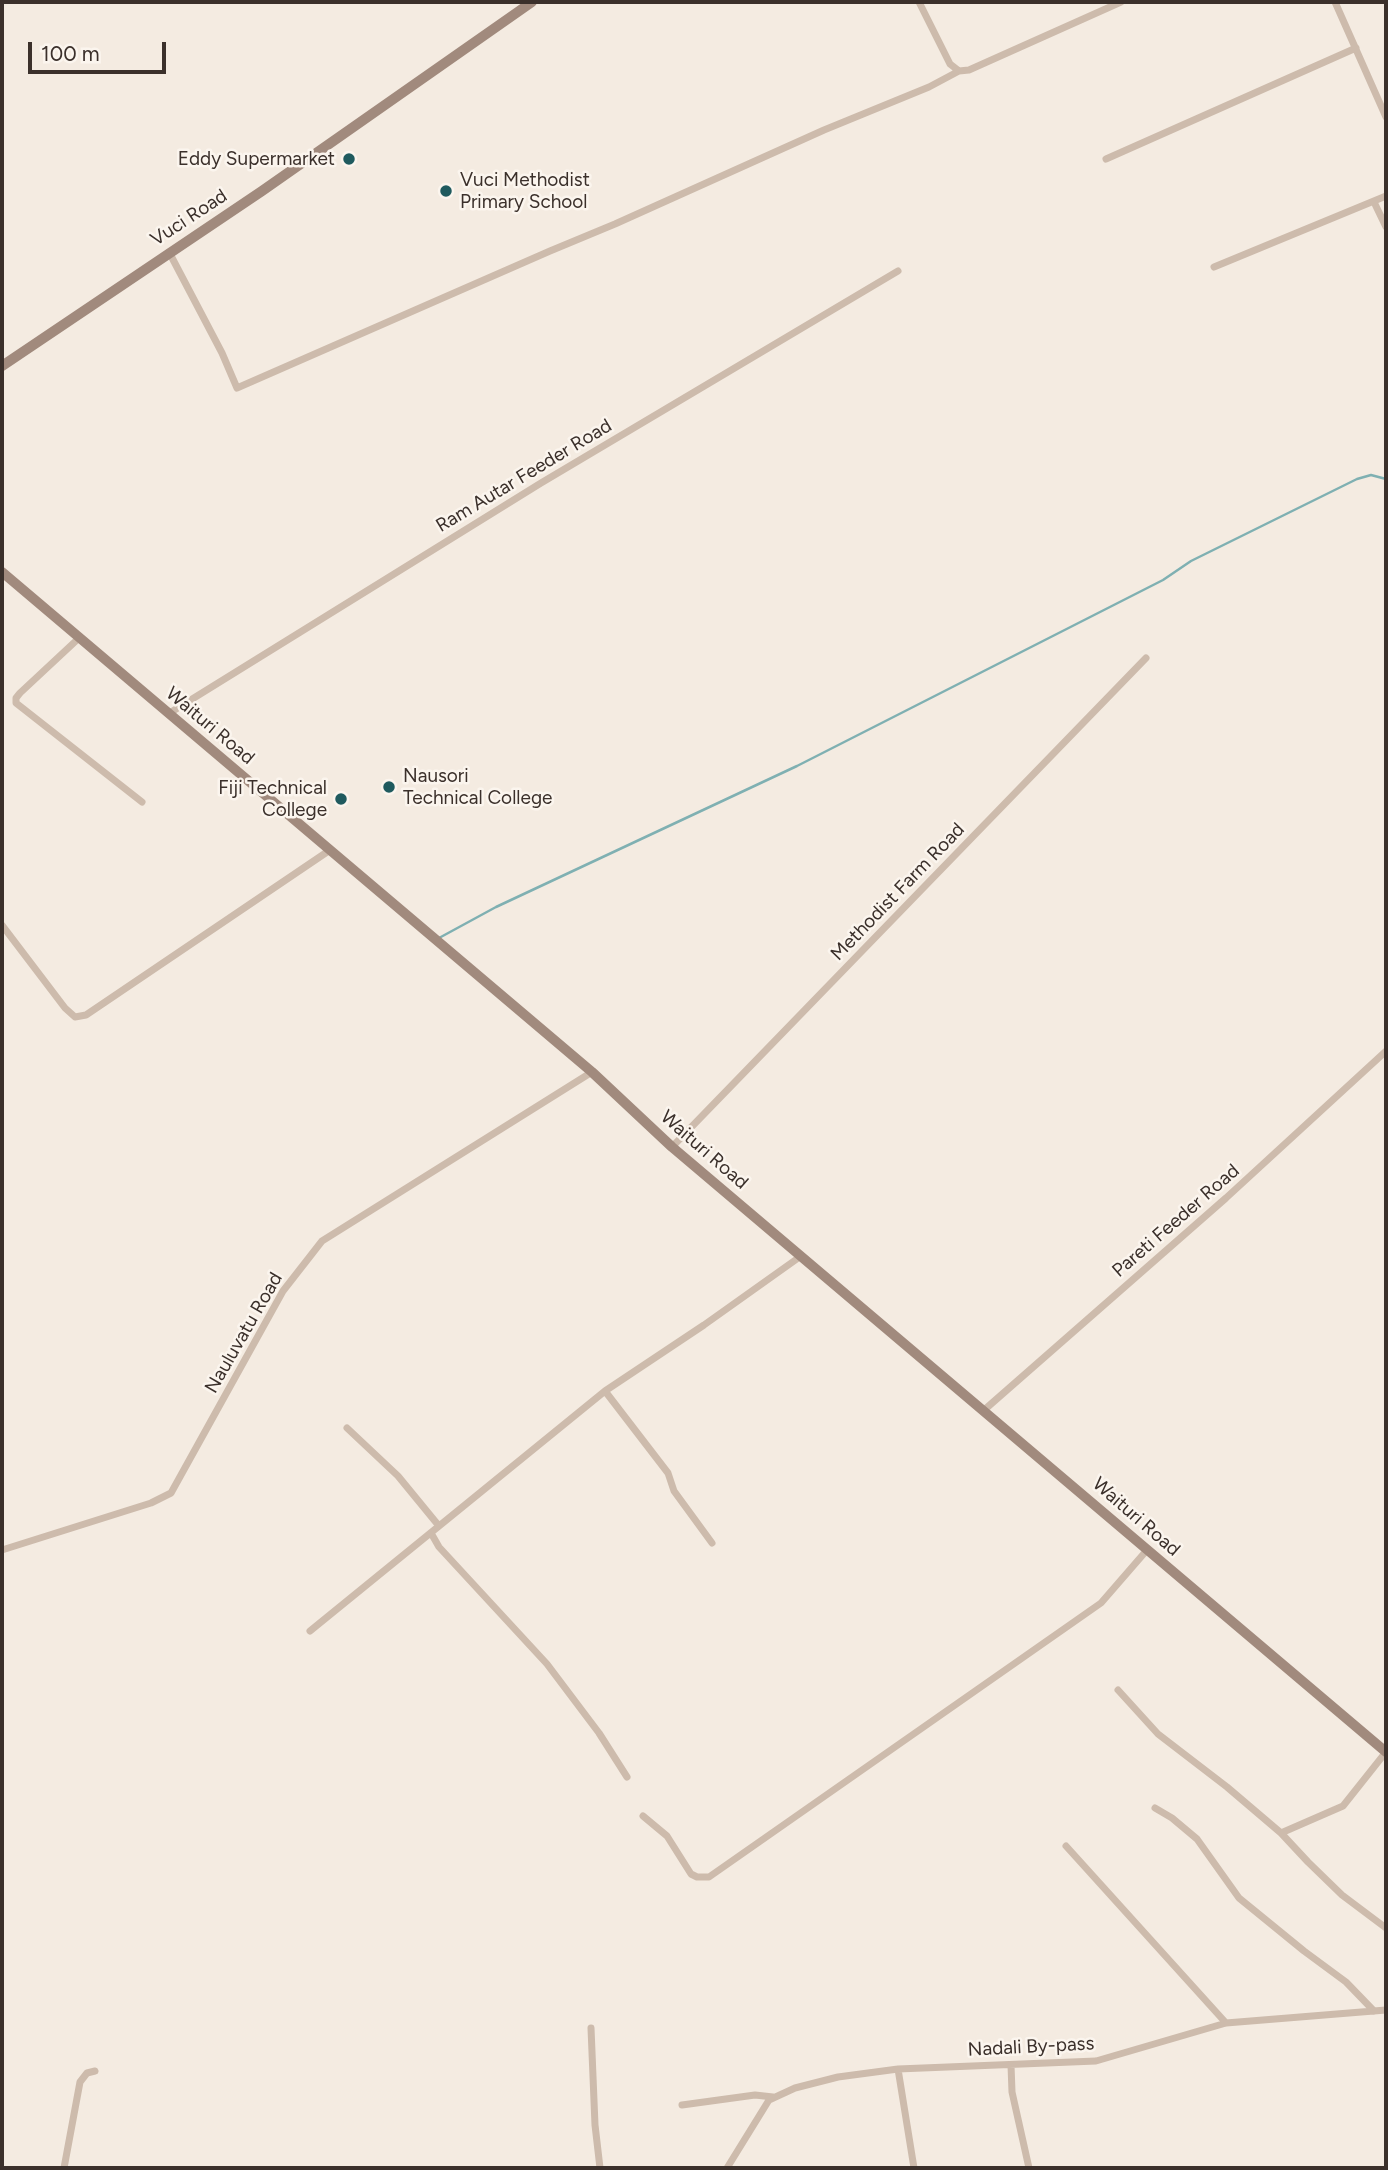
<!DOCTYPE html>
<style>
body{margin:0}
#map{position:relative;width:1388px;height:2170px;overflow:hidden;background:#f4ebe1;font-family:Figtree,sans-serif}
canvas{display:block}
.frame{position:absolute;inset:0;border:4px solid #3b302b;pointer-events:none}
.scale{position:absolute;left:28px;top:42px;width:138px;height:32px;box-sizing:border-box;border:4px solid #3b302b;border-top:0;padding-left:9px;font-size:21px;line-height:24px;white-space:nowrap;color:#3b302b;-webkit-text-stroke:5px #fbf5ee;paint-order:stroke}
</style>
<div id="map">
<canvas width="1388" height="2170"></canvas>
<div class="frame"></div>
<div class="scale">100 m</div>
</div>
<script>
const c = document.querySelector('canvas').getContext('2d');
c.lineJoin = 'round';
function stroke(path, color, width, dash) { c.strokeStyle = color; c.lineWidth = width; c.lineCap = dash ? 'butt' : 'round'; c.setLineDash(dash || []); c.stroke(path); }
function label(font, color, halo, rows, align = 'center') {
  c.font = font + ' Figtree,sans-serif'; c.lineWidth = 5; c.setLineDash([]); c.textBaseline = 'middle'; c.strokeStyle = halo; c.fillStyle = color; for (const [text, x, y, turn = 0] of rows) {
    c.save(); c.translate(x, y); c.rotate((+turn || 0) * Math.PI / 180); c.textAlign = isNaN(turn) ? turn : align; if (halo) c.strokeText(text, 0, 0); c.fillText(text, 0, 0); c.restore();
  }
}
const stream = new Path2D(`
 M439,938L496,907L797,766L1163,580L1191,561L1357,479L1371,475L1386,479`);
const minor = new Path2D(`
 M919,2L950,64L959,71L969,70L1121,2
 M1335,2L1386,117
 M1106,159L1356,48
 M1374,202L1386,227
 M169,252L222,353L237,388L550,251L615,224L824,130L929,87L959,71
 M1214,267L1386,196
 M79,638L20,693L16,698V703L142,802
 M168,714L541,483L898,271
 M2,925L65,1008L75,1017L86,1015L330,850
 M672,1147L1146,658
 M605,1391L668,1473L674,1491L712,1543
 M983,1411L1226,1198L1386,1051
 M347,1428L398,1476L439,1526
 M431,1533L439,1547L547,1664L599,1733L627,1777
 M2,1550L151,1503L171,1493L283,1291L322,1241L592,1072
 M310,1631L605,1391L704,1325L801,1256
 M1118,1690L1158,1734L1227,1787L1281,1833L1308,1862L1342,1895L1386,1928
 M1155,1808L1172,1818L1197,1839L1239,1898L1304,1951L1346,1982L1374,2011
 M643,1816L667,1836L691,1874L697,1877H709L1101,1603L1147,1550
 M1281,1833L1343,1806L1386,1752
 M1066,1846L1226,2023
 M591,2028L595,2125L600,2168
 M1011,2065L1012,2092L1029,2168
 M898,2069L914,2168
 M682,2105L755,2095L773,2097
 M64,2168L80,2082L87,2073L95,2071
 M727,2168L769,2100L795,2088L838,2077L898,2069L1096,2061L1226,2023L1386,2010`);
const secondary = new Path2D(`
 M2,366L262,191L532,2
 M2,572L592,1072L672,1147L1386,1752`);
const markers = [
 [349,159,7,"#1f5a5e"],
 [446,191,7,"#1f5a5e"],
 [389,787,7,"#1f5a5e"],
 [341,799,7,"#1f5a5e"]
];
const poiNames = [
 ["Eddy Supermarket",335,159],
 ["Vuci Methodist",460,180,"left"],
 ["Primary School",460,202,"left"],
 ["Nausori",403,776,"left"],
 ["Technical College",403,798,"left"],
 ["Fiji Technical",327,788],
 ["College",327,810]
];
const streetNames = [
 ["Vuci Road",189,218,-33],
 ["Ram Autar Feeder Road",524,476,-31],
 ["Waituri Road",210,726,40],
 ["Methodist Farm Road",898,892,-46],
 ["Waituri Road",704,1150,41],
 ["Pareti Feeder Road",1176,1221,-41],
 ["Nauluvatu Road",244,1333,-60],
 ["Waituri Road",1136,1517,41],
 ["Nadali By-pass",1031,2047,-3]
];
stroke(stream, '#7fb0b2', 2.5);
stroke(minor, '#cdbbac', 7);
stroke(secondary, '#a18a7d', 10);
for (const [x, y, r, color] of markers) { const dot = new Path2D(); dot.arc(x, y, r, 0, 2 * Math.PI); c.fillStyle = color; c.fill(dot); stroke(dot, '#fbf5ee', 2.5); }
label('19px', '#3b302b', '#fbf5ee', poiNames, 'right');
label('19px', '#3b302b', '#fbf5ee', streetNames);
</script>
